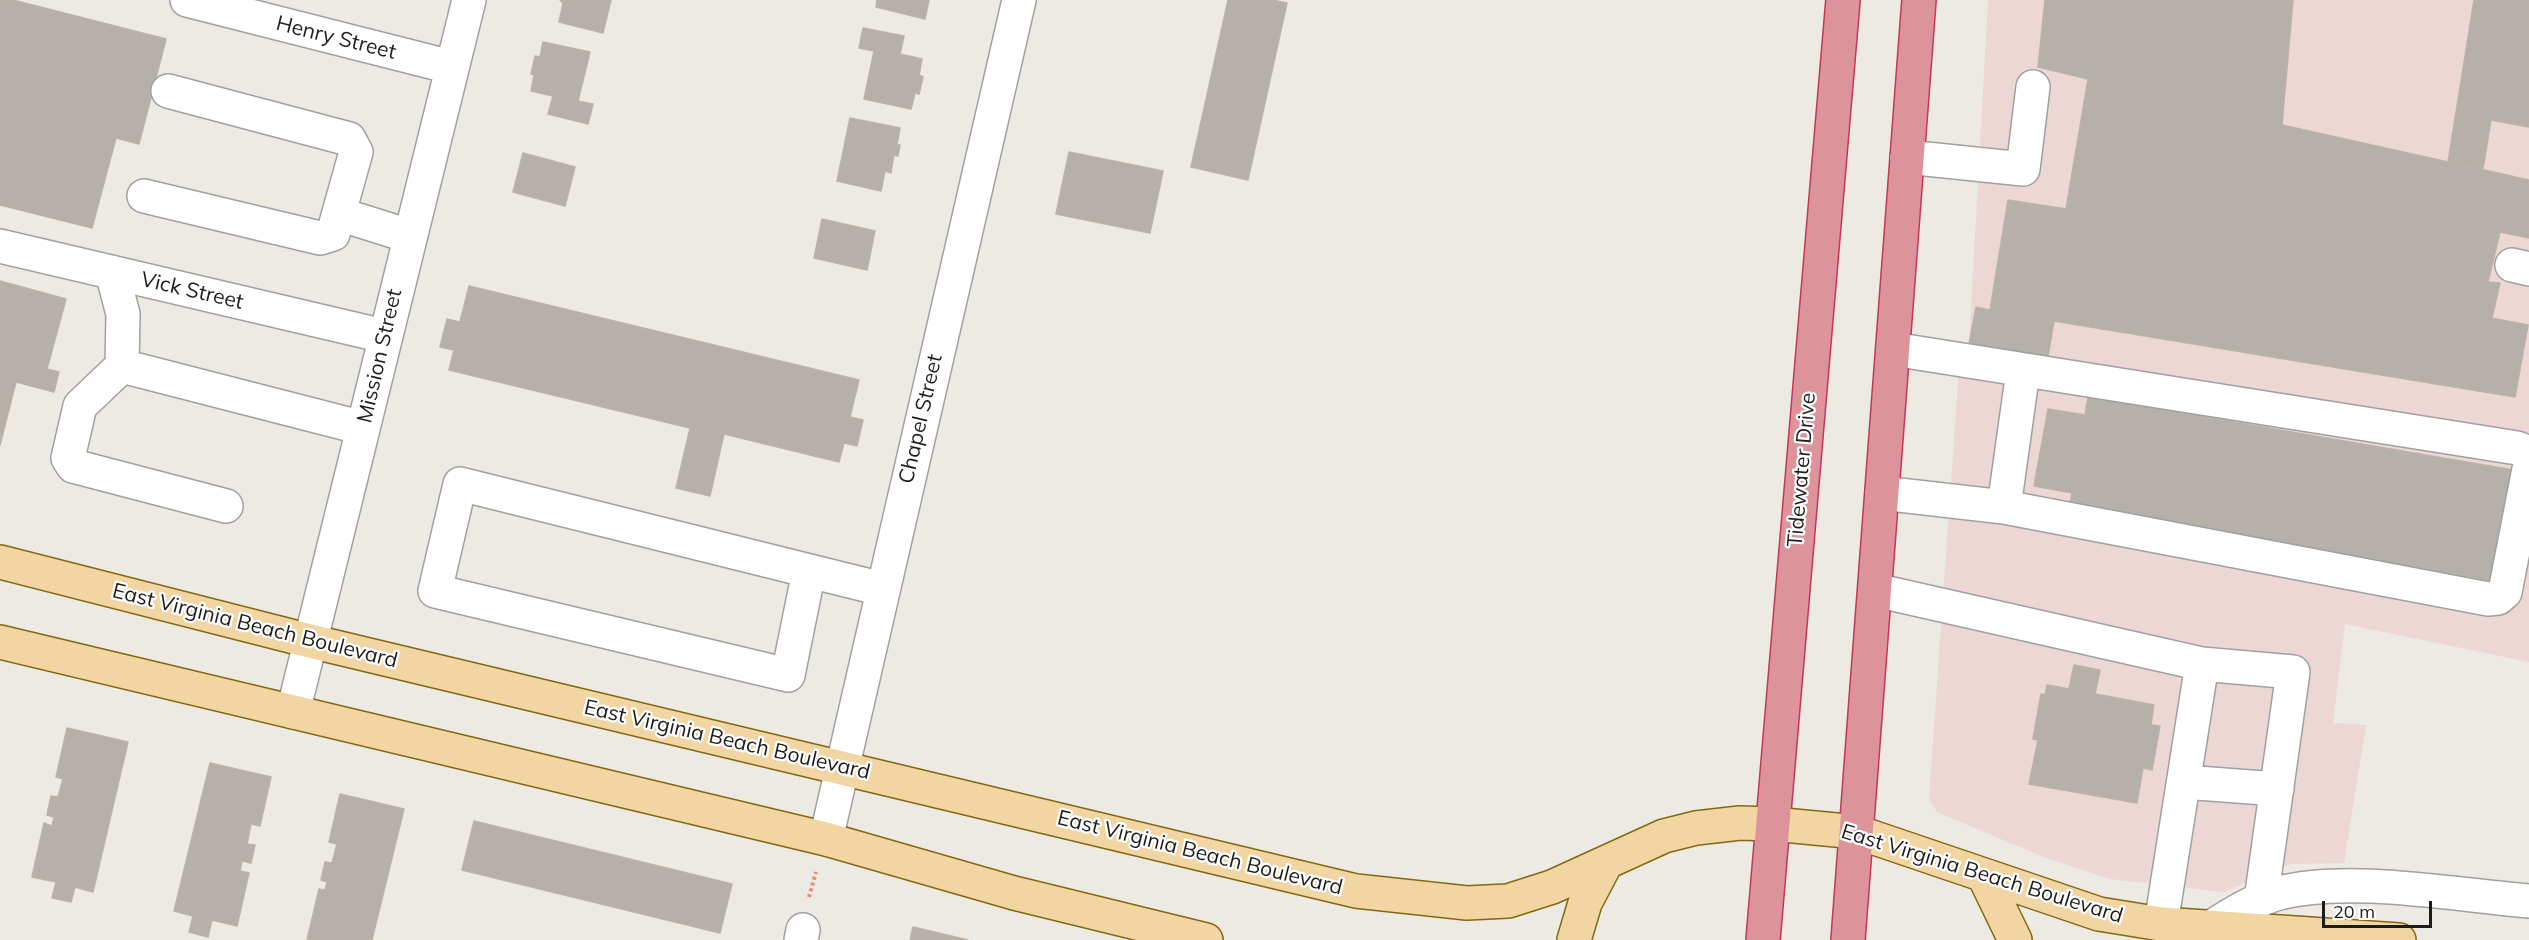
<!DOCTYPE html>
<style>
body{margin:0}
#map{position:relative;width:2529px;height:940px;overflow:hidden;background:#eceae3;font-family:Mulish,sans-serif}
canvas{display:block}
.scale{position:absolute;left:2322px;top:901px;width:110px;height:27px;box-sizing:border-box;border:3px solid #1c1c1c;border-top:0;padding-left:8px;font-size:18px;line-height:21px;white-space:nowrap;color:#1c1c1c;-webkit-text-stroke:4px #fff;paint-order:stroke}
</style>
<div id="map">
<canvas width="2529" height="940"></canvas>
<div class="scale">20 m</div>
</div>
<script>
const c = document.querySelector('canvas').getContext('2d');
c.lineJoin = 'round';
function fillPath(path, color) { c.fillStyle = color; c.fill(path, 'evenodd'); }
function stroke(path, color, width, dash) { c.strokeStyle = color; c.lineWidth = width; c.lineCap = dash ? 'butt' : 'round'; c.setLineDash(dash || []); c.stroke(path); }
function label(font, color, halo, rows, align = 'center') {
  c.font = font + ' Mulish,sans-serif'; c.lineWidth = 4.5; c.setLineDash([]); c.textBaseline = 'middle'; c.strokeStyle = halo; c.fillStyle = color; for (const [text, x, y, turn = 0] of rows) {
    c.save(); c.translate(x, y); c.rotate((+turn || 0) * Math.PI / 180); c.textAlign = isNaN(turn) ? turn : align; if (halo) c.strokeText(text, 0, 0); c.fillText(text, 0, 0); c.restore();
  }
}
const commercial = new Path2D(`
 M1988,0H2529V662L2345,624L2333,723L2366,725L2344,863L2290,864L2224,892L2110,879L2041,856L1937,812L1929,798L1959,368L1969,345Z`);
const building = new Path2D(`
 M0,0H13L166,39L139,144L116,138L92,228L0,205Z
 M560,0H611L603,33L559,22L563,3Z
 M877,0H929L925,19L876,7Z
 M1228,0H1272L1287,3L1248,180L1191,167Z
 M2045,0H2293L2282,125L2529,180V238L2500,232L2488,282L2500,283L2492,318L2528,325L2515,397L2054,321L2048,357L1969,344L1976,307L1990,310L2008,200L2066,209L2088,79L2038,67Z
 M2474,0H2529V127L2491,120L2483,169L2448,162Z
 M863,28L904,36L900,54L922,59L919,75L923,77L919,94L915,93L911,109L864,99L874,51L859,48Z
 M543,42L590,52L578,101L593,104L588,124L548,114L553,96L531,91L534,75L531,74L535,56L540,57Z
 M850,118L900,128L897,145H900L898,156L894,155L891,173L885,171L881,191L837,181Z
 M1069,152L1163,171L1150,233L1056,214Z
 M523,153L575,167L565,206L513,192Z
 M822,219L875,231L867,270L814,258Z
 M0,281L66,299L47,369L59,372L54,392L16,382L0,445Z
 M469,286L859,380L850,417L863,420L857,446L844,443L839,462L724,434L710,496L676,488L690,428L449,370L454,350L440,347L447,319L460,322Z
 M2088,397L2513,470L2494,581L2069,509L2072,493L2034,486L2048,409L2085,415Z
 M2074,665L2100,670L2095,694L2154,705L2151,725L2160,726L2152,770L2143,768L2137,803L2029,784L2038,740L2033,739L2041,694L2045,695L2047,685L2069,689Z
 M67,728L128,742L93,892L75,887L71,902L52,898L56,882L32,877L44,823L52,826L54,817L47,815L51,796L58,797L63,779L56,777Z
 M210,763L271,777L260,826L251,824L247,844L255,845L251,863L242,861L240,871L249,873L237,926L212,920L208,937L189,932L193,916L174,911Z
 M340,794L404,809L372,940H307L319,889L325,890L327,882L321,880L325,862L332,863L337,844L329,842Z
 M474,821L732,884L720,933L462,870Z
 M913,927L968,940H910Z`);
const path = new Path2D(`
 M809,897L816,872`);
const minor = new Path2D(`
 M187,0L451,67
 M1907,157L2023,169L2033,87
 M144,196L320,238L333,234L356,152L349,139L168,91
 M339,214L409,236
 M0,246L384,336
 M2512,265L2529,269
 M112,272L123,314L122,366
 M1893,349L2517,448L2527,452L2529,457
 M1882,493L2004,507L2488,599L2498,598L2505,592L2529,469
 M226,506L73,466L68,458L80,406L122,366L363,428
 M2004,507L2023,371
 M809,571L788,675L435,591L460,484L882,589
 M1875,590L2202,664L2161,924
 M2202,664L2293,672L2261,900
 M293,712L469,0
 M2184,782L2277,789
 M826,839L1019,0
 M2210,928C2232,914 2254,900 2279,893C2350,875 2455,895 2529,901
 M801,940L803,930`);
const major = new Path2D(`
 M0,562L310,641L1356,891L1467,903L1508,901L1552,887L1664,836L1696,828L1740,823L1773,824L1857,832L2099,914L2161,924L2399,940
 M0,642L826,839L1014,893L1206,940
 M1984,876L2015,940
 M1574,940L1585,903L1606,863`);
const highway = new Path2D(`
 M1763,940L1843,0
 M1848,940L1919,0`);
const streetNames = [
 ["Henry Street",336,38,14],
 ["Vick Street",192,291,13],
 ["Mission Street",380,356,-77],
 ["Chapel Street",921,419,-77],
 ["Tidewater Drive",1802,470,-85],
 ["East Virginia Beach Boulevard",255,626,14],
 ["East Virginia Beach Boulevard",727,740,13],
 ["East Virginia Beach Boulevard",1200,853,14],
 ["East Virginia Beach Boulevard",1982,874,17]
];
fillPath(commercial, '#ecd7d4');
fillPath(building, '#b5b0a9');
stroke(building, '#bcb2a7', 1.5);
stroke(minor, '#a0a0a0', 36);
stroke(major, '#846810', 36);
stroke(highway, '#c4375b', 36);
stroke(path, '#ea8d77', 4, [3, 3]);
stroke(minor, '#fff', 33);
stroke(major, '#f1d6a4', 33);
stroke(highway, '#dc939a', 33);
label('21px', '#1c1c1c', '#fff', streetNames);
</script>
